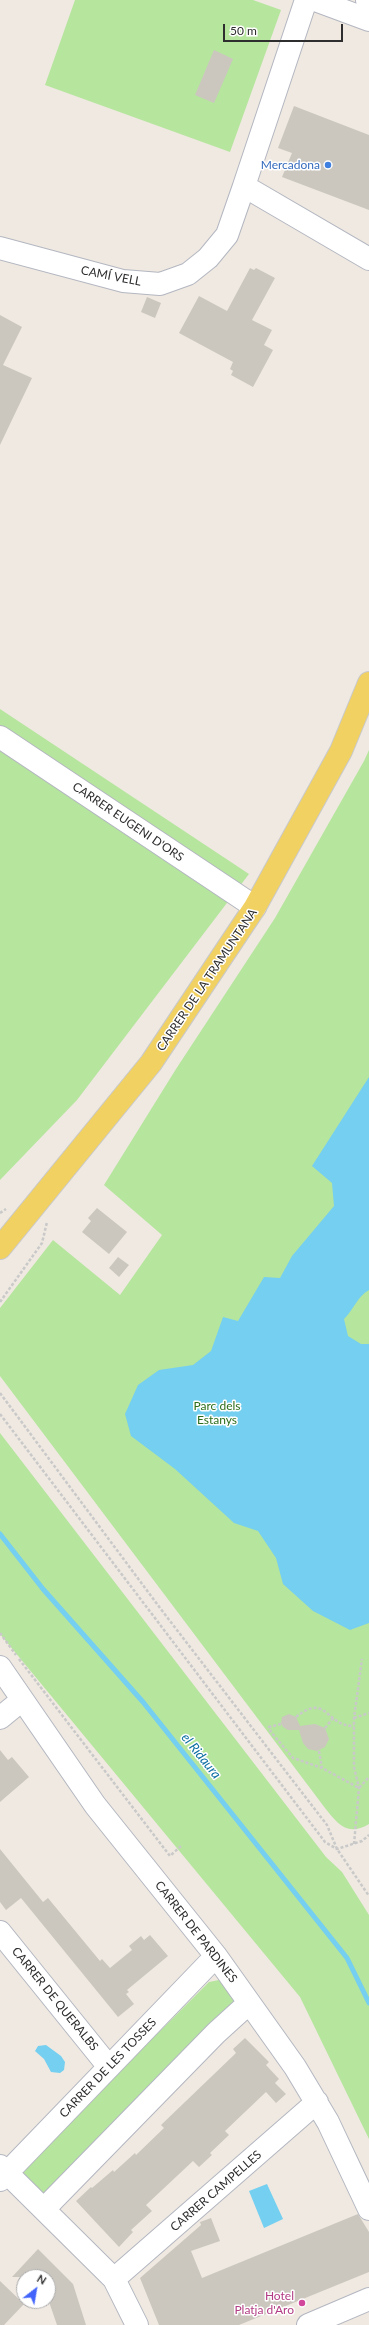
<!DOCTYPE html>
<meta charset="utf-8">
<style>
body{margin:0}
#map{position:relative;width:369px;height:2325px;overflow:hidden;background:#efe9e1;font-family:Lato,sans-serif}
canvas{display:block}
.north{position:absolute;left:16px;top:2269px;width:40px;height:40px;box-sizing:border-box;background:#fff;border:1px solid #ababab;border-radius:50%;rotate:31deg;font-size:11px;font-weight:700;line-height:16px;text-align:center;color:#2e2e2e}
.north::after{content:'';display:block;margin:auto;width:14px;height:18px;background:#4264fb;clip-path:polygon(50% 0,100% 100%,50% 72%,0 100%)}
.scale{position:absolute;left:223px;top:24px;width:120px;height:18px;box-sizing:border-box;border:2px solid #2e2e2e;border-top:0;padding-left:5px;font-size:12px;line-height:14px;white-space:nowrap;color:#2e2e2e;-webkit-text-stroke:3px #fff;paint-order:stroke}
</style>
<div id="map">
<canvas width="369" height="2325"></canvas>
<div class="north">N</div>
<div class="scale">50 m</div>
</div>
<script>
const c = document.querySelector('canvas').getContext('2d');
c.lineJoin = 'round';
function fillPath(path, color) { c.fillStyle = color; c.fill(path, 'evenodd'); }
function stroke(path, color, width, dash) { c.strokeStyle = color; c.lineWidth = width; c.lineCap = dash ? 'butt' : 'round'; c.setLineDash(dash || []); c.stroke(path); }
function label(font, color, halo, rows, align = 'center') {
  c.font = font + ' Lato,sans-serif'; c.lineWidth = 3; c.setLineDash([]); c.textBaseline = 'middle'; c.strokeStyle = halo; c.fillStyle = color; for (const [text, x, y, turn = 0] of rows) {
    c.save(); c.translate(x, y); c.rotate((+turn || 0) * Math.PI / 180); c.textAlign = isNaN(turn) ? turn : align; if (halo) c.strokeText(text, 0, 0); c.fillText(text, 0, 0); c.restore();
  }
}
const green = new Path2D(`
 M75,0H253L281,10L230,152L45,85Z
 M0,709L249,874L77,1100L0,1180Z
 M369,750V1824C347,1837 338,1824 325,1808L0,1376V1308L53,1240L120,1295L162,1235L104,1185L176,1069L275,918L364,761Z
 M0,1433L326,1857L342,1872L369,1915V2139L300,1997L0,1634Z
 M219,1980L234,1995V2004L50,2192L42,2193L22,2173L23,2168L209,1982Z`);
const water = new Path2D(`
 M369,1077V1290C357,1297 354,1309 344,1319L348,1336L361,1344H369V1623L350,1630L313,1611L283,1584L276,1558L258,1531L234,1523L175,1469L131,1436L125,1414L138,1385L159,1370L193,1365L211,1351L223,1317L238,1321L264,1277L280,1278L292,1256L334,1206L332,1183L312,1166Z
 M46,2045L61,2056L65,2062L64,2070L60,2073L51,2072L44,2059L35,2051L38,2046Z
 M267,2184L283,2219L264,2228L249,2191Z`);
const stream = new Path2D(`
 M0,1534L43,1589L143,1702L347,1958L369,2003`);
const building = new Path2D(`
 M214,50L233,59L214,103L195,95Z
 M294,106L369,135V210L282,177L292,153L278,148Z
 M250,268L254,270L256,268L275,278L252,320L272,330L264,345L273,350L253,387L231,375L233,371L230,369L233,362L179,333L199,296L227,311Z
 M147,297L161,303L155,318L141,312Z
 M0,315L22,327L3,365L32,378L0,445Z
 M97,1208L127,1232L109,1254L82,1232L91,1221L88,1218Z
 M118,1257L129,1265L119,1277L109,1268Z
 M289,1714L296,1717L300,1726L315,1724L325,1728L329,1739L325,1747L317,1751L308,1749L303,1743L299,1730H288L283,1727L281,1723L282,1717Z
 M0,1750L8,1760L12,1757L29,1777L0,1802Z
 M0,1849L43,1902L48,1898L100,1961L102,1959L110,1968L132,1950L129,1946L141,1936L144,1940L150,1935L168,1956L127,1990L129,1992L126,1994L134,2004L118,2017L21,1898L6,1910L0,1902Z
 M245,2038L269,2062L266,2065L279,2079L275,2083L286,2094L276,2103L266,2092L225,2131L229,2135L210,2153L212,2155L199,2167L193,2161L146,2205L152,2211L131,2230L133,2232L119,2247L76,2201L91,2187L92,2188L113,2170L114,2172L135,2153L136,2155L164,2128L161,2125L236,2053L233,2049Z
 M358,2214L369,2232V2272L239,2325H159L140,2278L201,2225L200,2222L211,2218L220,2241L191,2251L202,2278Z
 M38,2249L73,2284L86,2325H57L48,2299V2277H12Z
 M0,2281L24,2304L4,2325H0Z`);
const path = new Path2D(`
 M0,1213L6,1209
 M0,1302L42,1243L47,1222
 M0,1393L160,1608L300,1790L327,1825L337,1849L369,1896
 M0,1414L325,1842L337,1849L362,1841L369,1835
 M0,1633L16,1655
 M19,1659L170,1856L181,1846
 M296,1717C327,1692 325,1726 354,1726
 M354,1718L369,1713
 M281,1724L269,1727L271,1732L293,1758L322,1768L359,1788L369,1777
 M325,1728L333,1718
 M319,1751L322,1768
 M354,1844L359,1788L354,1767V1718L362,1659`);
const minor = new Path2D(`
 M315,0L369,20
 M367,0L369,1
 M244,186L306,0
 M0,248L123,281L160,284L188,274L208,258L227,235L244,186L369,259
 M0,737L255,907
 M0,1667L95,1805L216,1956L295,2067L328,2122L369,2209
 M0,1718L22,1700
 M0,1932L109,2067
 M0,2166L114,2279L137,2325
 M0,2180L216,1956
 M44,2209L216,2033L249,2003
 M114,2279L317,2102
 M308,2325L369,2299`);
const major = new Path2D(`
 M0,1248L151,1063L255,907L341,751L369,683`);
const markers = [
 [328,165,4,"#3f7fe0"],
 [302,2303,4,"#d1479c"]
];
const shopNames = [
 ["Mercadona",320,165]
];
const streetNames = [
 ["CAMÍ VELL",111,276,11],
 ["CARRER EUGENI D'ORS",128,822,34],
 ["CARRER DE LA TRAMUNTANA",207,980,-56],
 ["CARRER DE PARDINES",196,1932,52],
 ["CARRER DE QUERALBS",55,1999,51],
 ["CARRER DE LES TOSSES",108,2068,-46],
 ["CARRER CAMPELLES",216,2191,-41]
];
const parkNames = [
 ["Parc dels",217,1406],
 ["Estanys",217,1420]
];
const hotelNames = [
 ["Hotel",294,2296],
 ["Platja d'Aro",294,2310]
];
const waterNames = [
 ["el Ridaura",201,1756,51]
];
fillPath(green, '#b6e59e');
fillPath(water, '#75cff0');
stroke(stream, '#75cff0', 5);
fillPath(building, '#cbc7bf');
stroke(minor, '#b4b7c1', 24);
stroke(major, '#c9c9c9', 24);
stroke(path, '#c9c9c9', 2.5, [3, 2]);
stroke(minor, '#fff', 22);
stroke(major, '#f2d163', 22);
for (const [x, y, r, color] of markers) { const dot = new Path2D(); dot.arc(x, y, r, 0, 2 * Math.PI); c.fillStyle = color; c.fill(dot); stroke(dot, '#fff', 1.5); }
label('12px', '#366cbe', '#fff', shopNames, 'right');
label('12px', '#2e2e2e', '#fff', streetNames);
label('12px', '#2c6e1b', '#fff', parkNames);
label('12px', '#b23c85', '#fff', hotelNames, 'right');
label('italic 13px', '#0d6fa3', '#fff', waterNames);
</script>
